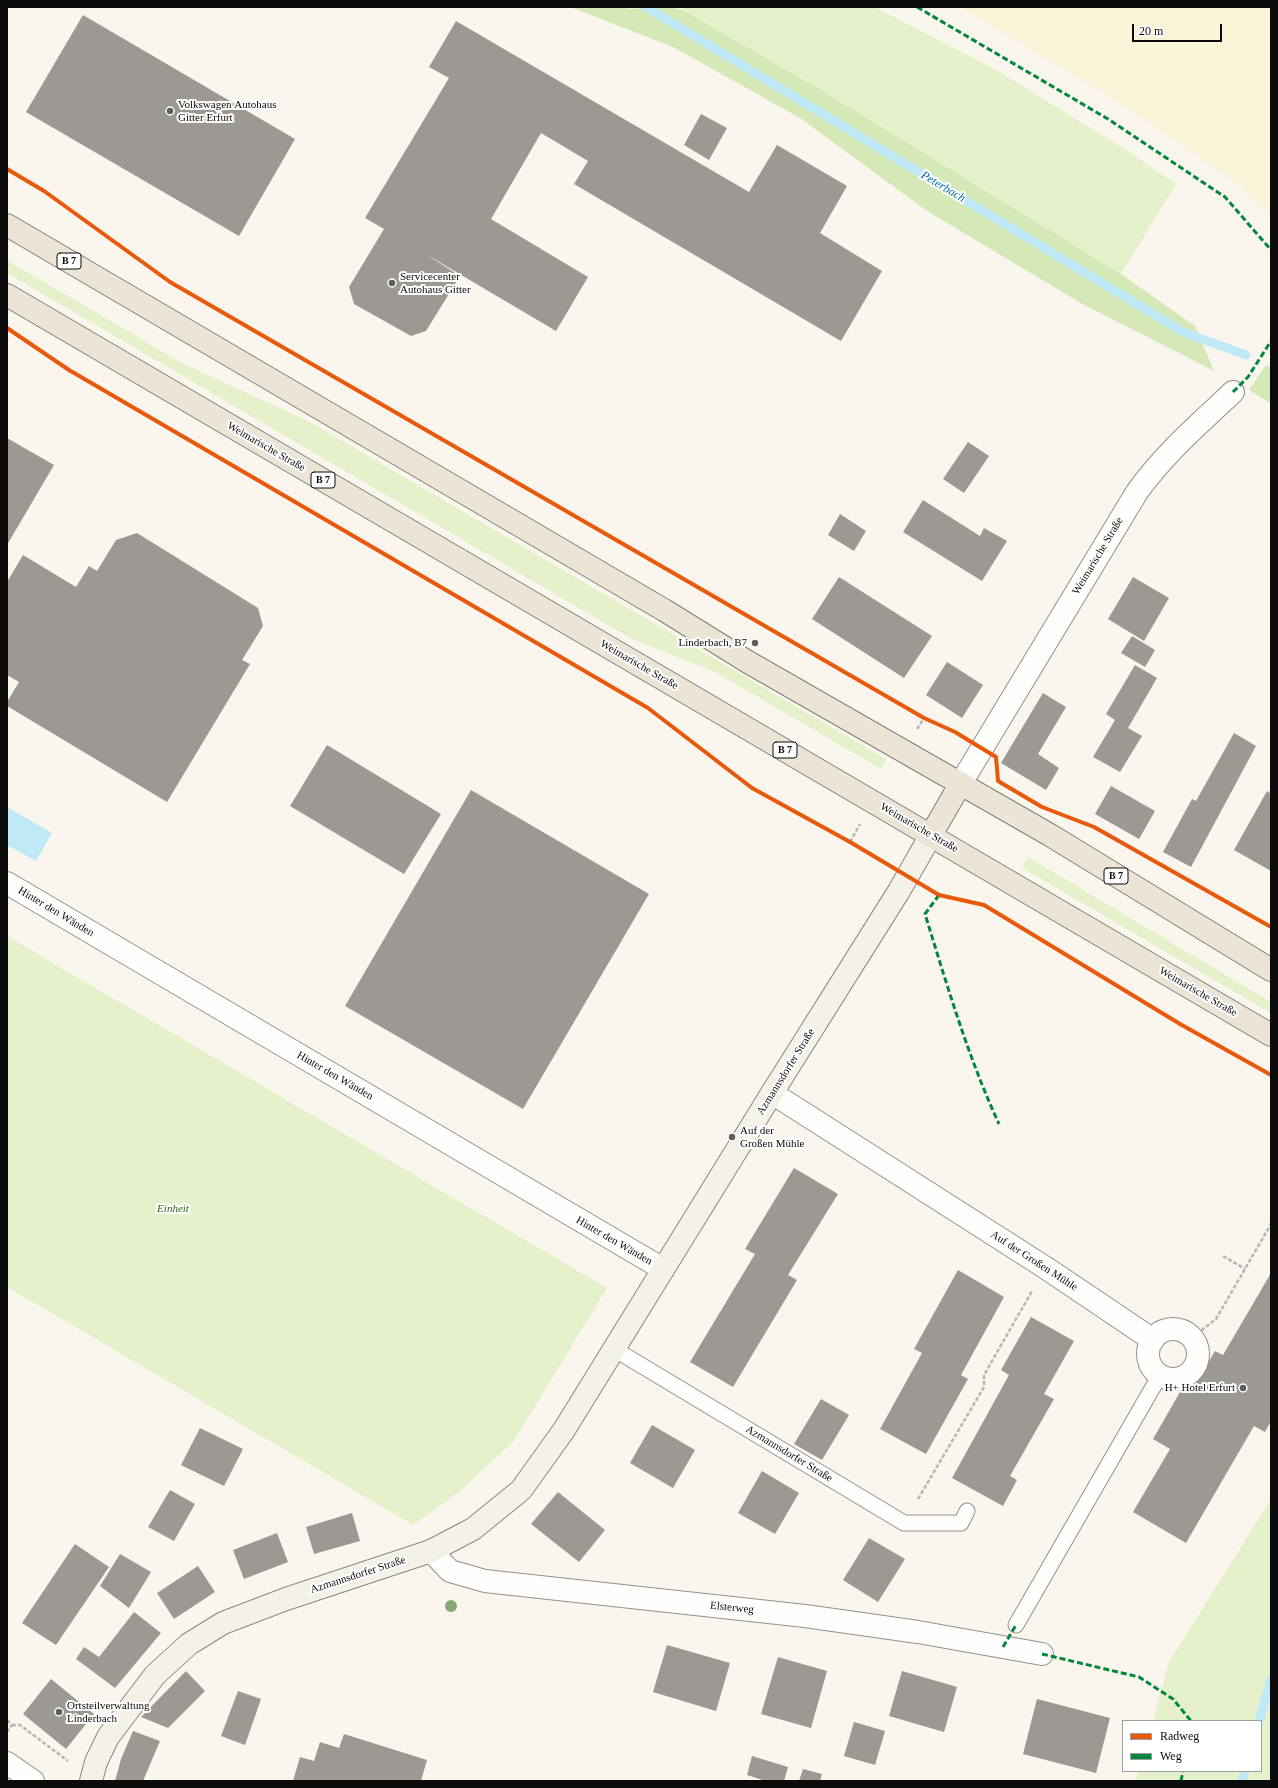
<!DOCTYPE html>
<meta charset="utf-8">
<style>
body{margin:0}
#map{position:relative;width:1278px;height:1788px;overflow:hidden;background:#faf6ed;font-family:Georgia,serif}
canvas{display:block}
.frame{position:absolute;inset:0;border:8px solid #0b0b0b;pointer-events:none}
.legend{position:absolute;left:1122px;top:1720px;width:140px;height:52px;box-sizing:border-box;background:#fff;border:1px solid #9d9d9d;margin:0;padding:5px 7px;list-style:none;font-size:12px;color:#0b0b0b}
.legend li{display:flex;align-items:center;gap:8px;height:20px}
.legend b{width:20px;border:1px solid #9d9d9d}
.scale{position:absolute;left:1132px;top:24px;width:90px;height:18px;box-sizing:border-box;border:2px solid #0b0b0b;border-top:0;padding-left:5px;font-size:12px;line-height:14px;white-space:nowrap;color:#0b0b0b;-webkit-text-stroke:3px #fff;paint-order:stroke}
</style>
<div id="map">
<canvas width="1278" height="1788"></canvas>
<div class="frame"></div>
<ul class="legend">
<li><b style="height:5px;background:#e8590c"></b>Radweg</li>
<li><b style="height:5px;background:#00873e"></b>Weg</li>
</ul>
<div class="scale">20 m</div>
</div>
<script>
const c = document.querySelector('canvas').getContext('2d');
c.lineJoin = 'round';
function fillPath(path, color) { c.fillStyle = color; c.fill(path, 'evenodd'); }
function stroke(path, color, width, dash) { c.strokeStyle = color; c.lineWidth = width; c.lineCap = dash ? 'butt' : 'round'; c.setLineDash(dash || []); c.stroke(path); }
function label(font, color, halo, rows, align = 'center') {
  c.font = font + ' Georgia,serif'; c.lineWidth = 4; c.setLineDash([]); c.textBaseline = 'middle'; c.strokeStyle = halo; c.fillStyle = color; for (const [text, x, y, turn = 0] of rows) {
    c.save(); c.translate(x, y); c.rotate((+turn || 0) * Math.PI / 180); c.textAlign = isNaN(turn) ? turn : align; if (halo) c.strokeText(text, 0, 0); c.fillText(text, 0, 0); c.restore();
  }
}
const farmland = new Path2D(`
 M958,7H1271V217L1240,185L1116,100L988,23Z`);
const green = new Path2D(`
 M684,7H875L998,71L1126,150L1176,184L1121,274L823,91L683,10Z
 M7,260L182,363L310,422L886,759L881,769L717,673L632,639L7,273Z
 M1028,857L1271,1002V1013L1022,868Z
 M7,936L607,1288L514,1441L458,1493L413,1525L7,1287Z
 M1271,1499V1781H1136L1139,1771H1261V1721H1153L1169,1662Z`);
const forest = new Path2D(`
 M570,7H624L628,9L670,7L683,10L823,91L1121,274L1195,326L1214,371L1084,305L927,211L800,118L673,47Z
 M1266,365L1271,368V404L1249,390Z`);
const water = new Path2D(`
 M7,807L52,833L36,861L7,845Z`);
const stream = new Path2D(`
 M646,7L1183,332L1246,355
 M1259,1721L1271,1680
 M1242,1781L1245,1771`);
const building = new Path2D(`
 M83,15L295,139L239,236L26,112Z
 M456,21L749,192L777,145L847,186L820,233L882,271L841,341L574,184L588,161L541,133L491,219L588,277L556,331L424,253L460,276L426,331L411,336L354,304L349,287L384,229L365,218L449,78L429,67Z
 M701,114L727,128L709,160L684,145Z
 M7,438L54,465L7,545Z
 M968,442L989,456L964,493L943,479Z
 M923,500L980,536L984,528L1007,541L982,581L903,532Z
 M840,514L866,531L854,551L828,535Z
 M137,533L258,608L263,626L242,660L250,664L167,802L7,706V702L19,682L7,675V582L23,555L76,587L89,566L97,571L116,540Z
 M839,577L932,636L904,678L812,619Z
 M1133,577L1169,598L1144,641L1108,619Z
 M1132,636L1155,650L1145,667L1121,653Z
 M947,662L983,685L962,718L926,695Z
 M1135,665L1157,678L1128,728L1142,736L1120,772L1093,757L1115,720L1106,714Z
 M1043,693L1066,707L1038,754L1059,768L1046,790L1001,763Z
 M1234,733L1256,746L1191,867L1163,852L1192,799L1196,801Z
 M327,745L441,814L404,874L290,806Z
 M1111,786L1155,811L1139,839L1095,814Z
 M471,790L649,894L523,1109L345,1006Z
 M1267,791L1271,794V871L1234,850Z
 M794,1168L838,1194L788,1275L797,1280L733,1387L690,1362L755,1254L745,1249Z
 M958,1270L1004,1297L961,1375L968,1379L926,1454L880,1429L922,1353L914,1349Z
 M1271,1273V1421L1265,1432L1254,1426L1186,1543L1133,1512L1170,1449L1153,1439L1184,1385L1192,1390L1215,1351L1223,1355Z
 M1031,1317L1074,1341L1044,1394L1054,1399L1010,1476L1017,1480L1003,1506L952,1478L1009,1375L1001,1370Z
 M821,1399L849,1415L822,1460L794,1444Z
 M652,1425L695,1450L673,1488L630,1463Z
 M200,1428L243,1449L224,1486L181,1465Z
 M762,1471L799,1493L775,1534L738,1513Z
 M170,1490L195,1504L174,1541L148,1527Z
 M558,1492L605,1530L579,1562L531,1524Z
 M352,1513L360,1541L314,1554L306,1527Z
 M277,1533L288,1562L244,1579L233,1550Z
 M869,1538L905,1559L878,1602L843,1580Z
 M75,1544L109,1567L56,1645L22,1623Z
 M120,1554L151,1572L129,1608L100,1586Z
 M198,1566L215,1592L174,1619L157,1593Z
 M134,1612L161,1633L115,1688L76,1659L84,1647L99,1657Z
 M667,1645L730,1663L716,1711L653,1692Z
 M778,1657L827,1671L811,1728L761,1714Z
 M186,1671L205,1691L168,1728L141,1717Z
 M902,1671L957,1687L944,1732L889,1716Z
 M51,1679L94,1714L66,1749L23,1714Z
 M238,1691L261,1699L245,1745L221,1736Z
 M1037,1699L1110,1718L1096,1773L1023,1754Z
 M854,1722L885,1731L875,1765L844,1756Z
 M133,1731L160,1741L143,1781H115L121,1759Z
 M344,1734L427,1760L421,1781H293L300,1757L314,1761L320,1742L339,1748Z
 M752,1756L788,1767L784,1781H766L747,1775Z
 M803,1769L822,1774L820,1781H799Z`);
const path = new Path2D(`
 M917,729L924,718
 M850,842L860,824
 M1223,1256L1245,1269
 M1192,1338L1216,1319L1271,1224
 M1195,1365L1204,1370
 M918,1499L984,1387V1375L1032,1291
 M7,1720L12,1725L7,1732
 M12,1725H20L68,1761`);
const lane = new Path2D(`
 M614,1349L904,1523H961L967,1511
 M1016,1625L1160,1375`);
const street = new Path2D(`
 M961,783L1137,492C1164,454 1199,424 1233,392
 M7,883L663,1269
 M772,1093L1046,1268L1153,1340
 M1148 1354a25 25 0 1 1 50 0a25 25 0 1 1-50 0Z
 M431,1551L450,1571L485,1581L805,1616L918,1632L1042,1654
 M7,1763L33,1781`);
const secondary = new Path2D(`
 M91,1781L96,1762L108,1737L155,1675L189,1644L223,1623L286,1599L431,1551L473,1529L521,1490L564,1430L772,1093L899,891L931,835`);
const primary = new Path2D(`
 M7,225L664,610L748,662L1050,835L1271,970
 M7,295L1271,1035
 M931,835L961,783`);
const quiet = new Path2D(`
 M917,7L1108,119L1225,197L1271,250
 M1233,392L1248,377L1271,341
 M939,895L925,914C947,985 968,1057 999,1124
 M1003,1647L1016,1625
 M1042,1654L1139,1677L1173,1699L1191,1721
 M1181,1781L1183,1771`);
const cycleway = new Path2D(`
 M7,169L44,191L170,282L924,718L955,732L996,757L998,781L1042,807L1094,827L1271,927
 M7,328L69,370L648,708L752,788L850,842L939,895L984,905L1180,1024L1271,1075`);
const trees = [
 [451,1606]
];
const markers = [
 [170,111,4,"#5f5d5a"],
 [392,283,4,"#5f5d5a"],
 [755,643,4,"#5f5d5a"],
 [732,1137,4,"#5f5d5a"],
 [1243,1388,4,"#5f5d5a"],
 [59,1712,4,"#5f5d5a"]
];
const shields = [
 [69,261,24],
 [323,480,24],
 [785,750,24],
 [1116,876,24]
];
const shieldNames = [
 ["B 7",69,261],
 ["B 7",323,480],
 ["B 7",785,750],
 ["B 7",1116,876]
];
const poiNames = [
 ["Volkswagen Autohaus",178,105],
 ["Gitter Erfurt",178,118],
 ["Servicecenter",400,277],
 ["Autohaus Gitter",400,290],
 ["Linderbach, B7",747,643,"right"],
 ["Auf der",740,1131],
 ["Großen Mühle",740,1144],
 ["H+ Hotel Erfurt",1235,1388,"right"],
 ["Ortsteilverwaltung",67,1706],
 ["Linderbach",67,1719]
];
const streetNames = [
 ["Weimarische Straße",266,447,30],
 ["Weimarische Straße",1098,556,-59],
 ["Weimarische Straße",639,665,30],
 ["Weimarische Straße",919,828,30],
 ["Hinter den Wänden",56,912,31],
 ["Weimarische Straße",1198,992,30],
 ["Azmannsdorfer Straße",786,1072,-58],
 ["Hinter den Wänden",335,1076,30],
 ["Hinter den Wänden",614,1241,30],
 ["Auf der Großen Mühle",1034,1261,33],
 ["Azmannsdorfer Straße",789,1454,31],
 ["Azmannsdorfer Straße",358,1575,-18],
 ["Elsterweg",732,1608,6]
];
const parkNames = [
 ["Einheit",173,1209]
];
const waterNames = [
 ["Peterbach",943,187,31]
];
fillPath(farmland, '#f9f3d8');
fillPath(green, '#e5f1ca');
fillPath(forest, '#d5e9b8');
fillPath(water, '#c0e9f8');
stroke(stream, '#c0e9f8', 9);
fillPath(building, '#9c9894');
stroke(lane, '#93918d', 17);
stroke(street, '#93918d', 24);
stroke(secondary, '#898783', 24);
stroke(primary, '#807e7a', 24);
stroke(path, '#b7b6b5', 2.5, [4, 2]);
stroke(lane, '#fefefc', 15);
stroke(street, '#fefefc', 22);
stroke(secondary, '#f4f2e7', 22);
stroke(primary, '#ece5d6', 22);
stroke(quiet, '#00873e', 3, [6, 3]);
stroke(cycleway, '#e8590c', 4);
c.fillStyle = '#89a877';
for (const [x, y] of trees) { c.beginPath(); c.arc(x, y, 6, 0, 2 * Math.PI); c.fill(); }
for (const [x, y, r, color] of markers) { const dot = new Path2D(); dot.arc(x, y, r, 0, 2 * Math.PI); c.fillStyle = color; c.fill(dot); stroke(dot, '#fff', 1.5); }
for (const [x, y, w] of shields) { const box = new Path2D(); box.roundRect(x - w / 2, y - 8, w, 16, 3); c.fillStyle = '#fff'; c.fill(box); stroke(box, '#0b0b0b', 1); }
label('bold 10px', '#0b0b0b', null, shieldNames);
label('11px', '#0b0b0b', '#fff', poiNames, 'left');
label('11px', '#0b0b0b', '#fff', streetNames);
label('italic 11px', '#2c6816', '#fff', parkNames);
label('italic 12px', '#096ea8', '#fff', waterNames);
</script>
